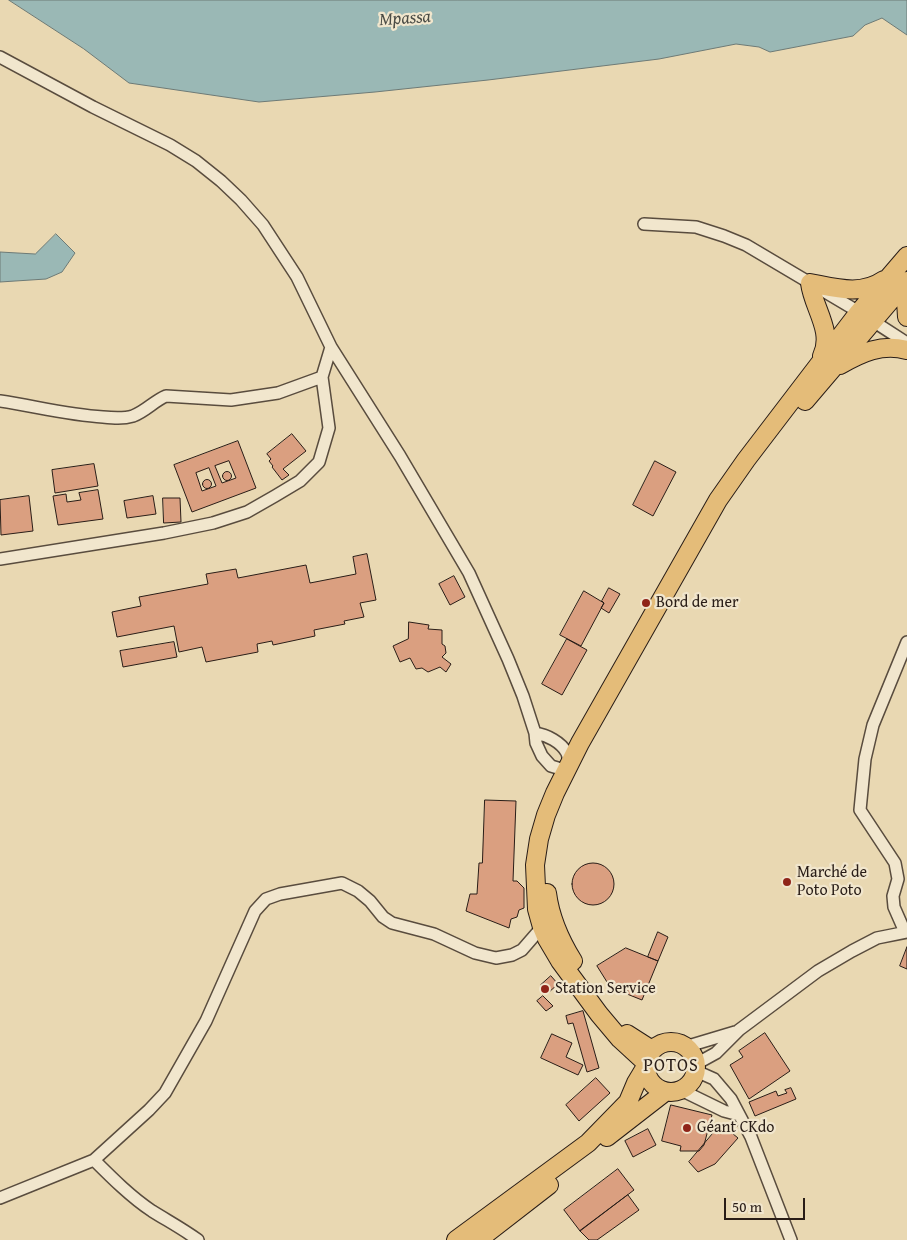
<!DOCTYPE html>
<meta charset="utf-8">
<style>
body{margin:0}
#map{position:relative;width:907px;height:1240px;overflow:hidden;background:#e9d8b2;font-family:"Gentium Book Plus",serif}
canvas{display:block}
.scale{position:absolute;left:724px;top:1198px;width:81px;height:22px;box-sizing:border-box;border:2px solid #291d17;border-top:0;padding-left:6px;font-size:15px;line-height:18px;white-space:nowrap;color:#291d17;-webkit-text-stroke:4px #f1e6cd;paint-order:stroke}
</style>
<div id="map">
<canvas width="907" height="1240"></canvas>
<div class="scale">50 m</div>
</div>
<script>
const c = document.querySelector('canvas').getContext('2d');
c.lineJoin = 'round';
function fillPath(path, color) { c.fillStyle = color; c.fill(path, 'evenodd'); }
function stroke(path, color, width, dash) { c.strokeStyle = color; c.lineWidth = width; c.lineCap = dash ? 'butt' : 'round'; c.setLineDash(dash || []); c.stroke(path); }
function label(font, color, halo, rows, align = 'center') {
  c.font = font + ' "Gentium Book Plus",serif'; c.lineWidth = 4.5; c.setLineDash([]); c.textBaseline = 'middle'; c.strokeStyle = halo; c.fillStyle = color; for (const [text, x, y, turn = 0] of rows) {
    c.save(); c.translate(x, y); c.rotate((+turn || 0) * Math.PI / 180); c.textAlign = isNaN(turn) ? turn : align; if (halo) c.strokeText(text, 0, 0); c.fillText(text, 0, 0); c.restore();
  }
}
const water = new Path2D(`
 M9,0H907V35L882,18L865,25L853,36L770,52L759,47L736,44L659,59L488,80L375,92L259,102L129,83L84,49Z
 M56,234L75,253L62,272L46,279L0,282V252L35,254Z`);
const building = new Path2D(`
 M292,434L306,451L283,469L289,475L282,480L272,467L273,466L269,461L271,459L267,454Z
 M238,441L256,488L192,512L174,465ZM229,461L236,478L222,483L215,466ZM209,468L216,486L202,491L196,473Z
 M655,461L676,472L653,516L633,505Z
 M94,464L98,486L55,493L52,470Z
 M222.5 476a4.5 4.5 0 1 1 9 0a4.5 4.5 0 1 1-9 0Z
 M202.5 484a4.5 4.5 0 1 1 9 0a4.5 4.5 0 1 1-9 0Z
 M98,490L103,519L58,525L53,496L66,494L67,502L81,500L79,493Z
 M29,496L33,531L1,535L0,500Z
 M153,496L156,514L127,518L124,501Z
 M163,498H180L181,522L164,523Z
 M367,554L376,600L360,603L364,617L344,621L345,624L314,630L315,636L273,645L272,641L257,644L258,652L206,662L202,647L179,652L174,626L117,637L112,612L141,606L139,597L208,584L206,574L236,569L238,578L306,565L310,583L356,574L353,557Z
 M454,576L465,597L450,605L439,584Z
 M609,588L620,594L609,613L601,608L604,603L602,601Z
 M584,591L604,603L581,646L560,635Z
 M409,622L429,625L428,629L442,630V644L445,646L446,653L442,657L451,664L446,672L440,667L428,672L422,668L416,669L410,658L400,662L393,646L408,639Z
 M567,639L587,650L562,695L542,684Z
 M174,642L177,657L123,667L120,651Z
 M485,800L516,801L513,881H517L524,888V908L519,910L517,917L511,919L509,928L466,911L470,894H477L479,863H482Z
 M572 884a21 21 0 1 1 42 0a21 21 0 1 1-42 0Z
 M658,932L668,937L658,961L648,957Z
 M907,947V969L900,966Z
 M626,948L658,961L642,1000L627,994L628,991L607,982L597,966Z
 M551,976L558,984L548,993L541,985Z
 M543,996L553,1006L546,1011L537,1001Z
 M583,1011L599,1068L587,1072L573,1023L568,1024L566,1016Z
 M765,1033L790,1071L749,1099L730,1065L743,1057L739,1051Z
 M552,1034L572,1043L566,1057L583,1065L578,1075L541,1058Z
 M596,1078L610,1093L579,1121L566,1105Z
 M791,1088L796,1099L755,1116L749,1102L776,1091L778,1096L787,1093L785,1090Z
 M671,1105L712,1115L704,1145L699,1151H680L681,1146L662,1141Z
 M721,1124L738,1138L715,1164L698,1172L689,1162Z
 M648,1129L656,1145L633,1157L625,1141Z
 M618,1169L634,1190L580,1231L564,1210Z
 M628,1195L639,1210L597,1240H589L580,1231Z`);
const minor = new Path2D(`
 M0,57L93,107L170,145L196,161L221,181L241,200L263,225L297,277L331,347L400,456L469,573L508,659L523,696L535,733L536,743L542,756L551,766L561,769L570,765C569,762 568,756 567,753C561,742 547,735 535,733
 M644,224L696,227L724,236L746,245L859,312L907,343
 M0,401C34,406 68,415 103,417C113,418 123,419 133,416C146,411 154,401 166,396L231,400L278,393L322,377
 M0,559L164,533L213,523L247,512L275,496L300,481L319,462L329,428L322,377L331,347
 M905,932L894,907L893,896L898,879L895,863L860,810L865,759L873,725L907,642
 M685,1047L735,1032
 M696,1064L716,1053L739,1030L818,971L852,951L877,938L907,932
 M696,1071L714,1079L731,1099L751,1137L791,1240
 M681,1090L724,1111L739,1115
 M94,1160C112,1178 131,1197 152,1211C168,1221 183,1229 198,1240
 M0,1198L94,1160L149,1110L165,1093L206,1021L255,911L266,899L280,894L342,883L358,891L370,901L383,917L392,923L434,934L475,953L496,958L512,955L522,950L542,927`);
const primary = new Path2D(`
 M905,284L907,317
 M822,356C834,331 813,308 810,283C836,288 861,296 884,280
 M840,365C861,353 882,343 907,350
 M805,401L907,281
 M547,893C550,917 560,940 573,961
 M627,1034L652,1050
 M646 1067a25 25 0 1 1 50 0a25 25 0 1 1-50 0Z
 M645,1062L620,1039L599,1014L560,961L547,939L542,927L537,909L535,865L539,839L546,815L555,793L580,743L718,500L746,460L859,312L907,256
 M607,1137L665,1092
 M456,1240L588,1143L628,1102L636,1083L645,1068
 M478,1240L549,1185`);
const markers = [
 [646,603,5,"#8f2418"],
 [787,882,5,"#8f2418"],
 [545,989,5,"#8f2418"],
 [687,1128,5,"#8f2418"]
];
const poiNames = [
 ["Bord de mer",656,603],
 ["Marché de",797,873],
 ["Poto Poto",797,891],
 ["Station Service",555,989],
 ["Géant CKdo",697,1128]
];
const waterNames = [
 ["Mpassa",405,19,-4]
];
const neighbourhoodNames = [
 ["POTOS",671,1066]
];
fillPath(water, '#9ab8b5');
stroke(water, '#6d7a76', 1);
fillPath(building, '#da9f80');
stroke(building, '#291d17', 1);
stroke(minor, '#594c3e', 14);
stroke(primary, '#291d17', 20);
stroke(minor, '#f1e6cd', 11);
stroke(primary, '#e4bc79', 18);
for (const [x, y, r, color] of markers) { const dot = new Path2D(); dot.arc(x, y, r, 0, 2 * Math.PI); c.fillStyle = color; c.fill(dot); stroke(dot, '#f1e6cd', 2); }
label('16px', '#291d17', '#f1e6cd', poiNames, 'left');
label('italic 18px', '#4b4c46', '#f1e6cd', waterNames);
c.letterSpacing = '1px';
label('18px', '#291d17', '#f1e6cd', neighbourhoodNames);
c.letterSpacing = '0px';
</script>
